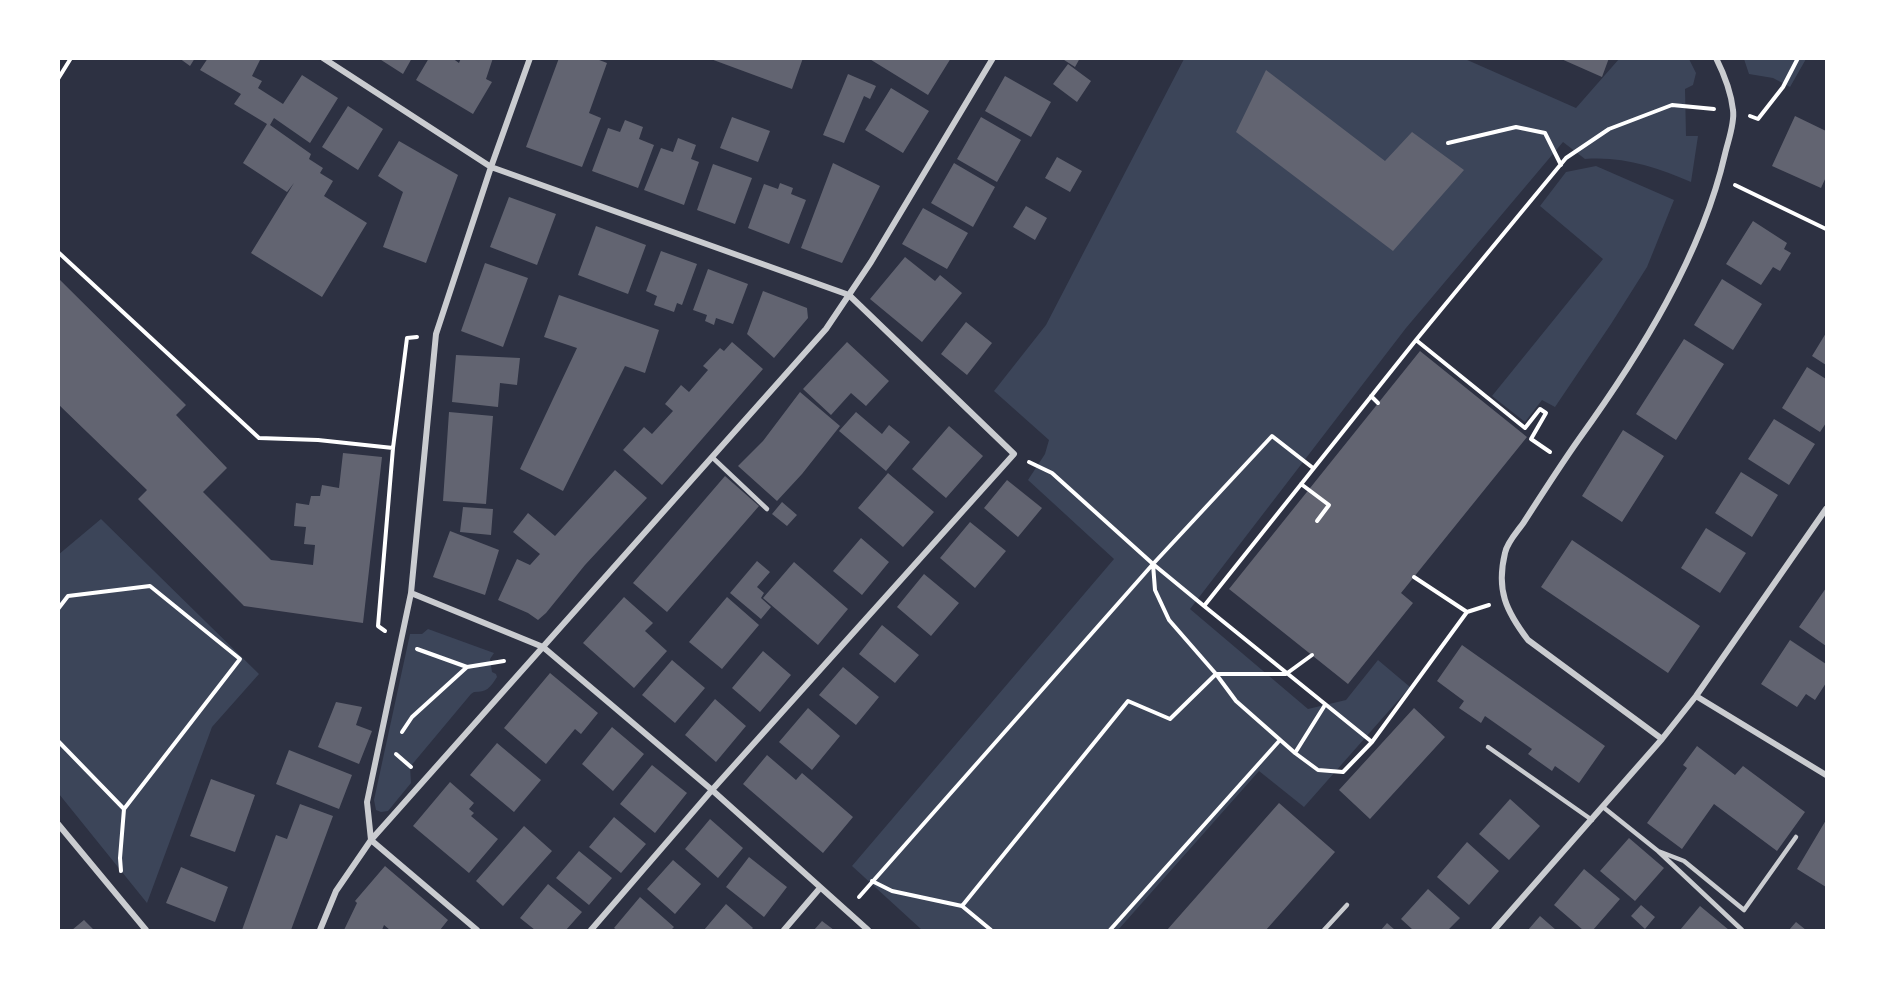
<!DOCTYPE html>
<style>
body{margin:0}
#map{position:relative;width:1885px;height:989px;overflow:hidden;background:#2d3142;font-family:"Alegreya Sans",sans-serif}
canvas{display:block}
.frame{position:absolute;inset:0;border:60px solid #fff;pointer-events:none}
</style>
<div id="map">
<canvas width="1885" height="989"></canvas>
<div class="frame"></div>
</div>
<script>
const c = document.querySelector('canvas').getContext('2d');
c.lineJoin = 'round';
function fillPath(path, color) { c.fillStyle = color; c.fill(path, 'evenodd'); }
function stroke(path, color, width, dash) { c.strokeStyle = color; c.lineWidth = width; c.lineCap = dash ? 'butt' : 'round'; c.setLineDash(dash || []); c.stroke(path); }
const green = new Path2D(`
 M1184,59H1465L1576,108L1619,59H1689L1696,73L1693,85L1685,89L1686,136H1698L1691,182C1657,167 1622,156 1585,159L1563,142L1406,328L1190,609L1308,709L1346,700L1378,660L1410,687L1304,807L1259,771L1118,930H922L852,866L1114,559L1028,480L1045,454L1049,440L994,391L1046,325Z
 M1744,59H1806L1790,87L1773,78L1749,74Z
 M1596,166L1674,200L1647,267L1611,324L1555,407L1542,400L1525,422L1492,396L1603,259L1540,206L1566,172Z
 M101,519L259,674L212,727L147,903L59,794L58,555Z
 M428,629L494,653L490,659L492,672L496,674L497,677C490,688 487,692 474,692L471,694L410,767L411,783L388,811L381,812L376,810L374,800L410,634H422Z`);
const building = new Path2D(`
 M179,58H195L190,66Z
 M208,58H261L252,76L262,81L258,88L283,104L302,75L338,98L310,143L274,118L270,125L311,154L309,159L323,168L320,173L333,181L324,196L367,223L322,297L251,253L294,183L287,192L243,163L267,124L234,104L241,94L200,70Z
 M378,58H412L403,74Z
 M429,58H452L459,63L461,58H493L486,79L492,82L473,114L416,80Z
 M559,58H594L607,63L589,113L601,118L582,167L526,147Z
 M708,58H803L792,89Z
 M868,58H951L928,95Z
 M1061,58H1080L1075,67Z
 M1559,58H1609L1602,77Z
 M1068,64L1091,81L1077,102L1053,84Z
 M1266,70L1385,161L1412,132L1464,170L1393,251L1236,132Z
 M848,74L876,86L870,99L864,96L844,143L823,135Z
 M1005,76L1051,102L1031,137L985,111Z
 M891,88L929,111L903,153L865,130Z
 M348,106L383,129L358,170L322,147Z
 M1795,116L1826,131V177L1821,188L1772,166Z
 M732,117L770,131L758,162L720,148Z
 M981,117L1021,140L997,182L957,159Z
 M625,120L643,127L639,139L654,145L638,188L592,171L608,128L620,132Z
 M678,138L696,145L691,159L699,162L684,205L644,190L661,148L673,152Z
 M399,141L458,175L426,263L383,247L403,192L378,176Z
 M1057,157L1082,171L1070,192L1045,178Z
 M833,163L880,186L842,263L801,248Z
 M954,163L995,187L973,227L931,203Z
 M713,164L752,178L735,224L697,210Z
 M780,183L793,188L791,194L806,200L789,244L748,228L764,184L778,189Z
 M509,197L556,214L537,265L490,247Z
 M1026,206L1047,218L1035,240L1013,227Z
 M923,208L968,233L947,269L902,244Z
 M1753,221L1787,243L1784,249L1791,253L1780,271L1773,267L1761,285L1726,264Z
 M596,226L646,245L628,294L578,275Z
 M661,251L697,264L682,305L677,303L674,312L654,305L657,296L646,291Z
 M905,257L935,281L940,275L962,293L922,342L870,299Z
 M485,263L528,278L503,347L461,331Z
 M708,269L748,284L733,324L716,318L714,325L705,321L707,315L693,310Z
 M58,278L186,405L176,415L227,468L203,492L271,560L313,565L315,545L304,544L306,527L294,526L296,503L309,505L311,496H320L322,485L339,488L343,453L382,457L363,623L244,606L138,499L147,490L58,404Z
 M1722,279L1762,304L1733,350L1694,325Z
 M763,291L807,308L808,318L774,358L747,334Z
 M559,295L659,330L645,373L625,366L563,491L520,469L577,348L544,337Z
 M966,322L992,343L967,375L941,354Z
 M1826,333V365L1812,356Z
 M1684,339L1724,364L1676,440L1636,414Z
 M732,342L763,369L662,485L623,450L644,427L652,434L673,411L665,404L681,385L689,392L708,370L703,366L720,348L724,351Z
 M847,342L889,381L866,406L851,393L831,415L803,389Z
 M1420,351L1527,437L1401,593L1413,603L1348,684L1229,589Z
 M456,355L520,358L517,385L500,383L498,407L452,402Z
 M1807,367L1826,379V423L1820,432L1782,408Z
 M800,392L840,426L802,474L777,501L738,466L763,441Z
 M449,412L493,416L486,504L443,501Z
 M856,412L882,434L889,425L910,442L886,471L839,431Z
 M1774,419L1815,444L1789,485L1748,459Z
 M949,426L983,456L946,498L912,469Z
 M1623,430L1664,456L1622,522L1582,496Z
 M615,470L647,498L585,565L546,613L538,620L528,613L498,600L517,559L530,565L540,554L513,532L528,513L555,536Z
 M1741,472L1778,495L1752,537L1715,513Z
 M888,473L934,512L903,547L858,508Z
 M725,476L759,506L667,612L633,583Z
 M1007,480L1042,508L1018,537L984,508Z
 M782,502L797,515L787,526L772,514Z
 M463,507L493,509L491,535L460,532Z
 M970,522L1006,551L975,588L940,558Z
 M1706,528L1746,553L1720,593L1681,568Z
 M450,531L499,550L485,595L433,577Z
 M861,538L889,562L862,595L833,571Z
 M1572,540L1700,626L1668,673L1541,587Z
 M757,561L770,572L757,587L764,593L761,598L771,607L761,619L730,593Z
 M794,562L848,609L818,645L763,598Z
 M924,574L959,603L931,636L897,607Z
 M1826,588V646L1799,627Z
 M624,597L653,623L645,631L667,651L634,688L583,643Z
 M727,597L759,625L722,669L689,642Z
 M882,625L919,655L895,683L859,654Z
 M1790,640L1826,664V683L1815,700L1806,694L1797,707L1761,684Z
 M1462,645L1605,746L1579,783L1555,766L1552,771L1528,754L1532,749L1485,716L1481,723L1459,708L1464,701L1437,681Z
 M763,651L791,675L760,712L732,688Z
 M672,660L705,688L675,723L642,695Z
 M843,667L879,697L856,725L819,695Z
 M550,673L598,713L581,734L575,729L546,764L504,728Z
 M715,699L746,726L716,762L685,735Z
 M336,702L362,707L356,725L372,731L359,764L318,747Z
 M808,708L840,736L812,770L779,742Z
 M1414,708L1445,737L1370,819L1339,790Z
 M612,727L644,754L613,791L582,764Z
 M497,743L541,780L514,812L470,775Z
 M1697,746L1735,775L1743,766L1805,812L1777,851L1714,804L1682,849L1647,823L1687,768L1683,765Z
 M289,750L352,775L339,809L276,784Z
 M767,755L796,780L802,773L853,817L823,853L743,784Z
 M652,765L687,793L655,833L620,804Z
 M211,779L255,795L235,852L190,836Z
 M450,782L474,803L469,809L474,813L471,816L498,839L469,873L413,826Z
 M1510,799L1540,826L1509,860L1479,834Z
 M1279,803L1335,852L1266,930H1167Z
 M300,804L333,816L291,930H242L276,835L287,839Z
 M614,817L646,844L621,873L589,847Z
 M710,819L743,848L718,878L685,849Z
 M1826,820V887L1797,869Z
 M524,826L552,851L503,906L476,881Z
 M1629,838L1664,868L1635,901L1600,871Z
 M1467,842L1499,871L1469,905L1437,877Z
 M579,851L612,878L589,905L556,878Z
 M749,857L787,887L764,917L726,887Z
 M673,860L701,884L675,914L647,889Z
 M385,866L448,920L440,930H390L384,925L382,930H344L357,903L355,901Z
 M181,867L228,887L215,922L166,903Z
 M1584,869L1620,899L1593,930H1583L1554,905Z
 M548,884L582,912L566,930H535L520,918Z
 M1428,889L1460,918L1448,930H1413L1401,919Z
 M640,897L674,927L671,930H617L614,928Z
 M726,904L753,928L751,930H704Z
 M1641,905L1655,917L1645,929L1631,916Z
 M1700,906L1729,930H1680Z
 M1540,916L1556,930H1528Z
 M84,920L94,930H72Z
 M822,921L834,930H814Z
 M1796,922L1806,930H1789Z
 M1387,923L1395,930H1381Z`);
const path = new Path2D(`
 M58,79L71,58
 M1750,116L1758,119L1783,87L1798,58
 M1448,143L1516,127L1545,133L1561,165
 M1735,185L1826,229
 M58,252L259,438L318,440L393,448
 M1416,340L1525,428L1540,409L1546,413L1531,439L1550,452
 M1371,396L1378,403
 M1029,462L1052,473L1153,564L1204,606L1416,340L1566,158L1609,129L1672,105L1714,109
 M1301,484L1329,505L1317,521
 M1153,564L1155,590L1169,620L1216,674H1286L1312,655
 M1414,577L1467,612
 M1204,606L1372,742
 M58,609L68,596L150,586L240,659L124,809L58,741
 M385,631L378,626L393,448L407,338L417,337
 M417,649L467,667L504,661
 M402,732L412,717L467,667
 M1295,753L1325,705
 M396,754L411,767
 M121,871L120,858L124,809
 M872,881L892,891L962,906
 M859,897L1153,564L1272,436L1313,468
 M991,930L962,906L1128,701L1170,719L1216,674L1236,701L1295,753L1318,770L1343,772L1372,742L1467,612L1489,605
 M1110,930L1280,740`);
const service = new Path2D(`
 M713,458L767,509
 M1488,747L1592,820
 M1603,807L1658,851L1742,930
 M1658,851L1684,861L1744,910L1796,837
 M1324,930L1347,905`);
const minor = new Path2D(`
 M323,58L491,167L849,295L1014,454L712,790L591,930
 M411,593L543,647L712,790L868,930
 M1696,696L1826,775
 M1662,739L1528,640C1506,611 1496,590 1505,553C1507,542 1518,531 1524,522C1542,494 1560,466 1579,439C1639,356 1702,255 1725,154C1728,141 1735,123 1733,110C1731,92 1724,74 1716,58
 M58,824L146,930
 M371,840L367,802L411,593L436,334L491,167L530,58
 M371,840L477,930
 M320,930L336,891L371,840L826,329L871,262L993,58
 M784,930L820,888
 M1494,930L1662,739L1696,696L1826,509`);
fillPath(green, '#3c4559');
fillPath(building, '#626471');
stroke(path, '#fff', 4);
stroke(service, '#caccd0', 4.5);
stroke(minor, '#caccd0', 6);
</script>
